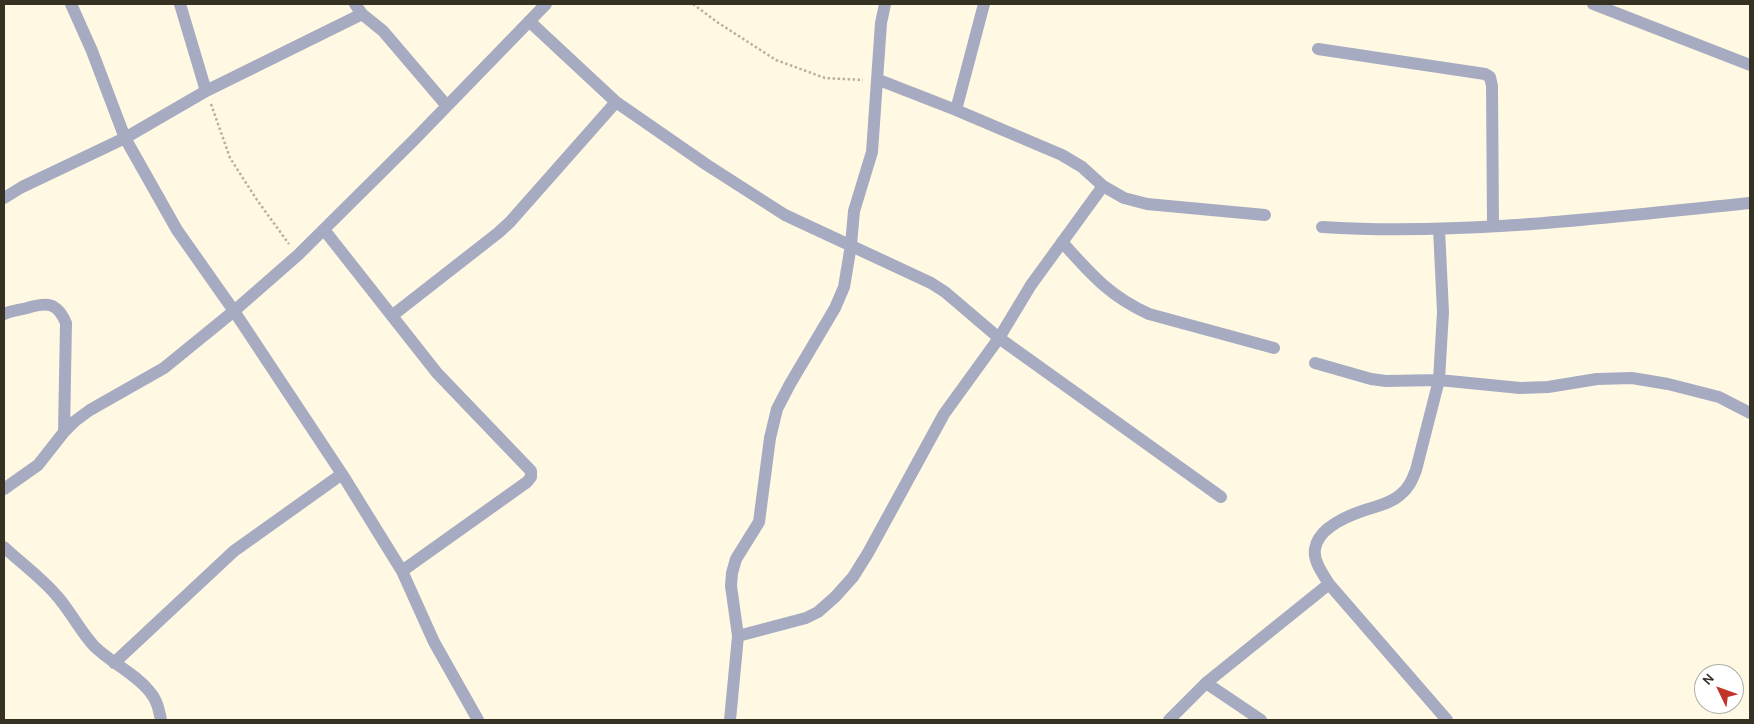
<!DOCTYPE html>
<style>
body{margin:0}
#map{position:relative;width:1754px;height:724px;overflow:hidden;background:#fff9e3;font-family:Karla,sans-serif}
canvas{display:block}
.frame{position:absolute;inset:0;border:5px solid #353123;pointer-events:none}
.north{position:absolute;left:1694px;top:664px;width:50px;height:50px;box-sizing:border-box;background:#fff;border:1px solid #aeada7;border-radius:50%;rotate:312deg;font-size:14px;font-weight:700;line-height:20px;text-align:center;color:#353123}
.north::after{content:'';display:block;margin:auto;width:18px;height:22px;background:#c1342a;clip-path:polygon(50% 0,100% 100%,50% 72%,0 100%)}
</style>
<div id="map">
<canvas width="1754" height="724"></canvas>
<div class="frame"></div>
<div class="north">N</div>
</div>
<script>
const c = document.querySelector('canvas').getContext('2d');
c.lineJoin = 'round';
function stroke(path, color, width, dash) { c.strokeStyle = color; c.lineWidth = width; c.lineCap = dash ? 'butt' : 'round'; c.setLineDash(dash || []); c.stroke(path); }
const path = new Path2D(`
 M693,4L717,22L776,60L825,78L863,80
 M211,104L230,158L257,200L289,244`);
const minor = new Path2D(`
 M71,4L92,51L125,138L177,230L234,311L342,474L402,571L434,642L478,720
 M180,4L206,91
 M355,4L362,14L383,31L447,106
 M1593,4L1750,65
 M529,21L616,102L707,165L785,215L931,283L945,292L999,338L1221,497
 M1318,49L1485,74L1490,77L1492,86L1493,226
 M879,80L956,110L1062,155L1082,167L1103,186L1124,198L1147,204L1265,215
 M956,110L984,4
 M4,198L22,187L125,138L206,91L362,14
 M1322,227C1465,236 1608,217 1750,203
 M1439,229L1443,312L1439,380L1416,470C1412,480 1409,488 1400,495C1390,504 1377,506 1365,510C1347,516 1318,528 1315,549C1313,561 1323,574 1329,584L1447,720
 M325,231L437,373L531,471V477L527,482L402,571
 M1062,242C1091,274 1109,296 1149,314L1274,348
 M4,314C11,311 19,310 27,308C47,302 57,302 66,323L64,432
 M393,315L498,233L510,222L616,102
 M1315,363L1371,379L1386,381L1439,380L1520,388L1548,387L1597,379L1632,378L1668,384L1719,397L1750,413
 M4,489L38,465L64,432L75,421L90,410L164,368L234,311L298,255L414,140L546,4
 M4,547C21,563 42,578 57,596C71,612 80,631 94,646C111,663 135,673 150,692C157,700 159,710 161,720
 M738,636L806,618L818,612L835,597L853,577L868,553L944,414L999,338L1031,285L1103,186
 M114,663L234,551L342,474
 M1206,683L1261,720
 M730,720L738,636L731,586L732,573L736,559L759,522L770,438L777,409L790,384L835,308L844,287L851,245L854,211L872,152L881,23L885,4
 M1169,720L1206,683L1329,584`);
stroke(path, '#b7b29f', 2.5, [2.5, 2.5]);
stroke(minor, '#a6abc2', 12);
</script>
